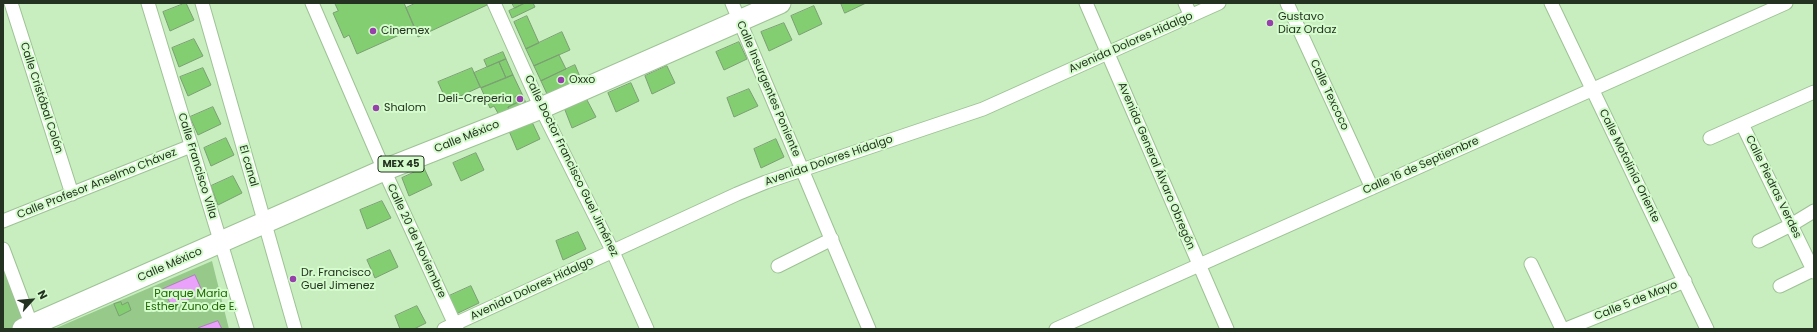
<!DOCTYPE html>
<meta charset="utf-8">
<style>
body{margin:0}
#map{position:relative;width:1817px;height:332px;overflow:hidden;background:#c8eebf;font-family:Poppins,sans-serif}
canvas{display:block}
.frame{position:absolute;inset:0;border:4px solid #243321;pointer-events:none}
.north{position:absolute;left:12px;top:280px;width:40px;height:40px;-webkit-text-stroke:3px #d5fccc;paint-order:stroke;rotate:63deg;font-size:11px;font-weight:700;line-height:16px;text-align:center;color:#243321}
.north::after{content:'';display:block;margin:auto;width:14px;height:18px;background:#243321;clip-path:polygon(50% 0,100% 100%,50% 72%,0 100%)}
</style>
<div id="map">
<canvas width="1817" height="332"></canvas>
<div class="frame"></div>
<div class="north">N</div>
</div>
<script>
const c = document.querySelector('canvas').getContext('2d');
c.lineJoin = 'round';
function fillPath(path, color) { c.fillStyle = color; c.fill(path, 'evenodd'); }
function stroke(path, color, width, dash) { c.strokeStyle = color; c.lineWidth = width; c.lineCap = dash ? 'butt' : 'round'; c.setLineDash(dash || []); c.stroke(path); }
function label(font, color, halo, rows, align = 'center') {
  c.font = font + ' Poppins,sans-serif'; c.lineWidth = 4; c.setLineDash([]); c.textBaseline = 'middle'; c.strokeStyle = halo; c.fillStyle = color; for (const [text, x, y, turn = 0] of rows) {
    c.save(); c.translate(x, y); c.rotate((+turn || 0) * Math.PI / 180); c.textAlign = isNaN(turn) ? turn : align; if (halo) c.strokeText(text, 0, 0); c.fillText(text, 0, 0); c.restore();
  }
}
const green = new Path2D(`
 M3,249L32,325L23,329H3Z
 M212,261L229,329H54Z`);
const water = new Path2D(`
 M195,275L203,293L172,307L163,289Z
 M218,321L222,329H197L198,328Z`);
const building = new Path2D(`
 M186,3L194,20L170,31L163,12Z
 M335,3H404L415,28L357,54L349,35L344,38L333,13L338,11Z
 M416,3H486L487,5L418,37L406,8Z
 M512,3H525L515,8Z
 M525,3H533L535,7L512,18L509,11Z
 M841,3H866L845,13Z
 M814,6L822,24L799,35L791,16Z
 M527,16L539,43L526,49L514,22Z
 M784,23L792,40L769,51L761,32Z
 M562,32L570,50L534,66L526,49Z
 M194,39L203,56L179,67L172,48Z
 M739,42L747,59L724,70L716,52Z
 M503,52L506,59L487,67L484,60Z
 M559,55L566,69L541,81L534,66Z
 M506,59L513,75L506,78L499,62Z
 M499,62L506,78L481,88L474,73Z
 M575,65L581,79L547,94L541,81Z
 M667,66L675,83L652,94L645,76Z
 M203,68L211,85L188,96L180,77Z
 M472,68L480,87L447,102L438,82Z
 M513,75L522,94L515,97L518,102L508,107L509,110L499,115L494,106L490,108L481,88Z
 M631,83L639,101L616,112L608,93Z
 M749,89L758,106L734,117L727,98Z
 M522,94L526,103L509,110L508,107L518,102L515,97Z
 M587,100L596,117L572,128L565,110Z
 M213,107L221,124L198,135L190,117Z
 M532,122L540,139L517,150L509,131Z
 M226,138L234,155L211,166L204,148Z
 M776,139L784,157L761,168L754,149Z
 M476,153L484,170L461,181L453,163Z
 M424,168L432,185L409,196L402,178Z
 M233,176L242,193L218,205L211,186Z
 M382,201L391,218L367,229L360,210Z
 M578,232L586,249L563,260L556,241Z
 M390,250L398,267L375,278L367,260Z
 M471,286L479,303L456,314L449,296Z
 M121,302L122,305L128,302L131,310L119,316L114,304Z
 M417,306L426,323L414,329H400L395,316Z`);
const minor = new Path2D(`
 M11,3L72,194
 M148,3L247,329
 M202,3L295,329
 M312,3L384,170L457,329
 M494,3L541,108L613,252L647,329
 M732,3L869,329
 M1086,3L1227,329
 M1185,3L1191,16
 M1287,3L1372,188
 M1551,3L1707,329
 M1742,124L1814,272
 M1710,138L1814,92
 M3,221L191,146
 M1759,241L1791,225L1814,211
 M3,249L33,329
 M1531,264L1562,329
 M778,266L832,239
 M1780,286L1813,270
 M444,329L737,194L766,182L983,109L1219,3
 M1056,329L1786,3
 M1566,329L1685,281`);
const primary = new Path2D(`
 M23,329L384,170L541,108L780,3`);
const markers = [
 [1270,23,4,"#973fab"],
 [373,31,4,"#973fab"],
 [561,80,4,"#973fab"],
 [520,99,4,"#973fab"],
 [376,108,4,"#973fab"],
 [293,279,4,"#973fab"]
];
const shields = [
 [401,164,46]
];
const shieldNames = [
 ["MEX 45",401,164]
];
const poiNames = [
 ["Gustavo",1278,17],
 ["Diaz Ordaz",1278,30],
 ["Cinemex",381,31],
 ["Oxxo",569,80],
 ["Deli-Creperia",512,99,"right"],
 ["Shalom",384,108],
 ["Dr. Francisco",301,273],
 ["Guel Jimenez",301,286]
];
const streetNames = [
 ["Avenida Dolores Hidalgo",1131,43,-24],
 ["Calle Insurgentes Poniente",768,89,67],
 ["Calle Texcoco",1329,95,65],
 ["Calle Cristóbal Colón",41,98,72],
 ["Calle México",467,137,-22],
 ["Avenida Dolores Hidalgo",829,161,-19],
 ["Calle Francisco Villa",197,166,73],
 ["El canal",248,166,74],
 ["Calle Doctor Francisco Guel Jiménez",571,166,64],
 ["Avenida General Álvaro Obregón",1156,166,67],
 ["Calle 16 de Septiembre",1421,166,-24],
 ["Calle Motolinía Oriente",1629,166,64],
 ["Calle Profesor Anselmo Chávez",97,184,-22],
 ["Calle Piedras Verdes",1773,187,64],
 ["Calle 20 de Noviembre",416,241,65],
 ["Calle México",170,265,-24],
 ["Avenida Dolores Hidalgo",532,289,-25],
 ["Calle 5 de Mayo",1636,301,-22]
];
const parkNames = [
 ["Parque Maria",191,294],
 ["Esther Zuno de E.",191,307]
];
fillPath(green, '#96c98a');
fillPath(water, '#eaa1fb');
stroke(water, '#af80ba', 1);
fillPath(building, '#83ce71');
stroke(building, '#7b9f73', 1);
stroke(minor, '#9dc294', 15);
stroke(primary, '#9dc294', 23);
stroke(minor, '#fff', 13);
stroke(primary, '#fff', 21);
for (const [x, y, r, color] of markers) { const dot = new Path2D(); dot.arc(x, y, r, 0, 2 * Math.PI); c.fillStyle = color; c.fill(dot); stroke(dot, '#d5fccc', 1.5); }
for (const [x, y, w] of shields) { const box = new Path2D(); box.roundRect(x - w / 2, y - 8, w, 16, 3); c.fillStyle = '#d5fccc'; c.fill(box); stroke(box, '#243321', 1); }
label('bold 10px', '#243321', null, shieldNames);
label('11px', '#243321', '#d5fccc', poiNames, 'left');
label('11px', '#243321', '#d5fccc', streetNames);
label('11px', '#1f6604', '#d5fccc', parkNames);
</script>
